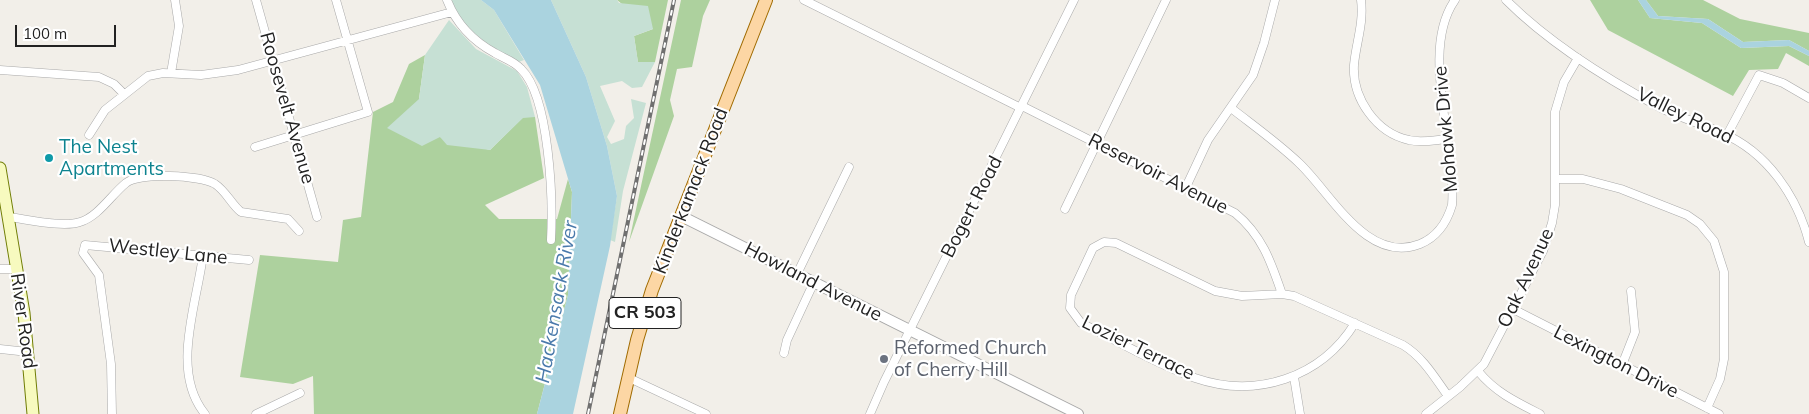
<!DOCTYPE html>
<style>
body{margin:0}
#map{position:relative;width:1809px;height:414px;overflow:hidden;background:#f2efe9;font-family:Mulish,sans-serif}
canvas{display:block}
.scale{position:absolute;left:15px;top:25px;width:101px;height:22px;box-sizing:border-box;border:2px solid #222;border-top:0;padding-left:6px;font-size:15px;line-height:18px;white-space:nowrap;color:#222;-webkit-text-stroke:4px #fff;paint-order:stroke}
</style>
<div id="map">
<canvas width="1809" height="414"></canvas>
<div class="scale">100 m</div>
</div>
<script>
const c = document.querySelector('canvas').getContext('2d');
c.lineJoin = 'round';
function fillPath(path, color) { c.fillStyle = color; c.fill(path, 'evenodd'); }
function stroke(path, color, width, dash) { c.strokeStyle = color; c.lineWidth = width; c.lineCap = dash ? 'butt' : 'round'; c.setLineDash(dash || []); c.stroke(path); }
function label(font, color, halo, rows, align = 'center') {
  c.font = font + ' Mulish,sans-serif'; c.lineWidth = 4.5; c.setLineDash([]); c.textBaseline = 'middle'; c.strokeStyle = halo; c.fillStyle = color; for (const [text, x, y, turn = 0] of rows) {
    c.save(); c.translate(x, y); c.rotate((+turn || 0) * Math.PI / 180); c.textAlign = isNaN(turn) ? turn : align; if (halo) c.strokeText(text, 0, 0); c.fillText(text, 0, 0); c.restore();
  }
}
const forest = new Path2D(`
 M617,0H668L655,62L638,63L634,36L653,29Z
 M681,0H710L703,16L692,67L677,69L670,100L674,116L629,242Z
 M1590,0H1638L1650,18L1702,23L1741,48L1789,46L1809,56V66L1786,53L1778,69L1749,70L1733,96L1608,30Z
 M1646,0H1703L1740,19L1809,33V51L1789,40L1743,42L1708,19L1658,16Z
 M425,55L419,99L440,137L490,150L523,117H535L544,178L485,205L499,219H557L568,179L572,192L568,295L537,414H314L313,376L293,384L240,377L260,255L338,262L343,220L361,217L373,112L393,102L409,64Z`);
const wetland = new Path2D(`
 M449,0H481L494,10L524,60L516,63C488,45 464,30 449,0Z
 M551,0H617L619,3L648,6L653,29L634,36L638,62H655L642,87L632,88L622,81L600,86L615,121L607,137L611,144L624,139L626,126L634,118L631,99L646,103L623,191L615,242L610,240L617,196L607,146L586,77Z
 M449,20L476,49L517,71L527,87L535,117L523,118L490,150L447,145L440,137L422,146L387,128L419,99L425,55Z`);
const water = new Path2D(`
 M481,0H551L586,77L607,146L617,196L610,246L573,414H537L568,295L572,192L540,85L494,10Z
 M1638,0H1646L1658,16L1708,19L1743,42L1789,40L1809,51V56L1789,46L1741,48L1702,23L1650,18Z`);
const minor = new Path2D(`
 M256,0L317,217
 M447,0C456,23 473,41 495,53C503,58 514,61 521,69C550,97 553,201 551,240
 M804,0L1021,108
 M1361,0C1364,23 1356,43 1354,65C1352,98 1376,133 1409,140C1421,143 1435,140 1447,139
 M1506,0C1549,43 1605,78 1659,107C1679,118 1701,123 1722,133C1767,152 1797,196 1809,242
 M0,70L99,77L114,84L124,94
 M171,73L179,26L175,0
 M1022,106L1235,213C1262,235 1271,262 1282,294
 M1231,108C1254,126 1278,143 1299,163C1331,193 1367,265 1420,244C1437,237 1447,222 1452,205C1457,144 1419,51 1455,0
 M89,135L105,110L148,76L163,73L201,75L238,70L452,12
 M1727,135L1759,75L1783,83L1809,98
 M255,147L368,112L336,0
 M1555,179H1583L1621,189L1687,215L1700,224L1714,241L1724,272V359L1720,379L1707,408
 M1186,187L1208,140L1253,75L1264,43L1275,0
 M1065,209L1166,0
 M8,217C26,219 63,228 80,222C98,217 112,194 126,183C139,172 200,175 215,184C226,191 231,204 241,212L288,219L299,231
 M203,255C197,304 170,371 205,414
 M0,269H17
 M797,274L849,167
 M1513,309L1719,414
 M1355,323C1321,378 1256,399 1195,378C1156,364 1118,341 1081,323L1070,308L1071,295L1093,248L1104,242L1116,243L1215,291L1242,296L1282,294L1294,296L1403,345C1423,357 1435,378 1448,396
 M0,349L28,352
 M784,353L787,340L814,282
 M1622,365L1635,332L1631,291
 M1478,371C1495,392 1516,402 1540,414
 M627,377L706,414
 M1294,377L1300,414
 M112,414L111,364L99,275L83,253L85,245L249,260
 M256,414L300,393
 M870,414L884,382L1074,0
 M1426,414L1460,387L1484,364L1543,251L1552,223L1555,205V112L1564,82L1578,58`);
const tertiary = new Path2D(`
 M683,217L1078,414`);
const secondary = new Path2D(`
 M0,168L24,313L33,414`);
const primary = new Path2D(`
 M620,414L637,340L652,290L766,0`);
const rail = new Path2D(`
 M588,414L674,0`);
const markers = [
 [49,158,5,"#0f9aa8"],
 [884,359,5,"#6b7280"]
];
const shields = [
 [645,313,72]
];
const shieldNames = [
 ["CR 503",645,313]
];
const streetNames = [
 ["Roosevelt Avenue",287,108,74],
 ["Valley Road",1685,116,26],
 ["Mohawk Drive",1446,129,-95],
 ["Reservoir Avenue",1158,174,27],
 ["Kinderkamack Road",691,191,-69],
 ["Bogert Road",972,207,-63],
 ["Westley Lane",168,252,6],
 ["Oak Avenue",1526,278,-65],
 ["Howland Avenue",813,282,27],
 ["River Road",23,321,82],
 ["Lozier Terrace",1138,348,26],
 ["Lexington Drive",1616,362,27]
];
const cultureNames = [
 ["The Nest",59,147],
 ["Apartments",59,169]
];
const worshipNames = [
 ["Reformed Church",894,348],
 ["of Cherry Hill",894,370]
];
const waterNames = [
 ["Hackensack River",557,302,-80]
];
fillPath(forest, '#add19e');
fillPath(wetland, '#c6e0d4');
fillPath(water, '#aad3df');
stroke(minor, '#a9a9a9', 9);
stroke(tertiary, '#a9a9a9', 12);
stroke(secondary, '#707d05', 13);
stroke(primary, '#a06b00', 14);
stroke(minor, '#fff', 8);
stroke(tertiary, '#fff', 10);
stroke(secondary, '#f7fabf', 11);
stroke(primary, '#fcd6a4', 12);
stroke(rail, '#707070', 4);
stroke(rail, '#fff', 2, [5.5]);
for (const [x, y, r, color] of markers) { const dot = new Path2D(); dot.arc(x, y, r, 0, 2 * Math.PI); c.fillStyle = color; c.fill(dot); stroke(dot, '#fff', 2); }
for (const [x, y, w] of shields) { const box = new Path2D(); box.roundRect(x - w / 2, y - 15.5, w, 31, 4); c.fillStyle = '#fff'; c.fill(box); stroke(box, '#222', 1); }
label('bold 18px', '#222', null, shieldNames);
label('19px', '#222', '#fff', streetNames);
label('19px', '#0d838f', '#fff', cultureNames, 'left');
label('19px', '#5b616d', '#fff', worshipNames, 'left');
label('italic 20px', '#4a7aab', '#fff', waterNames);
</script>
